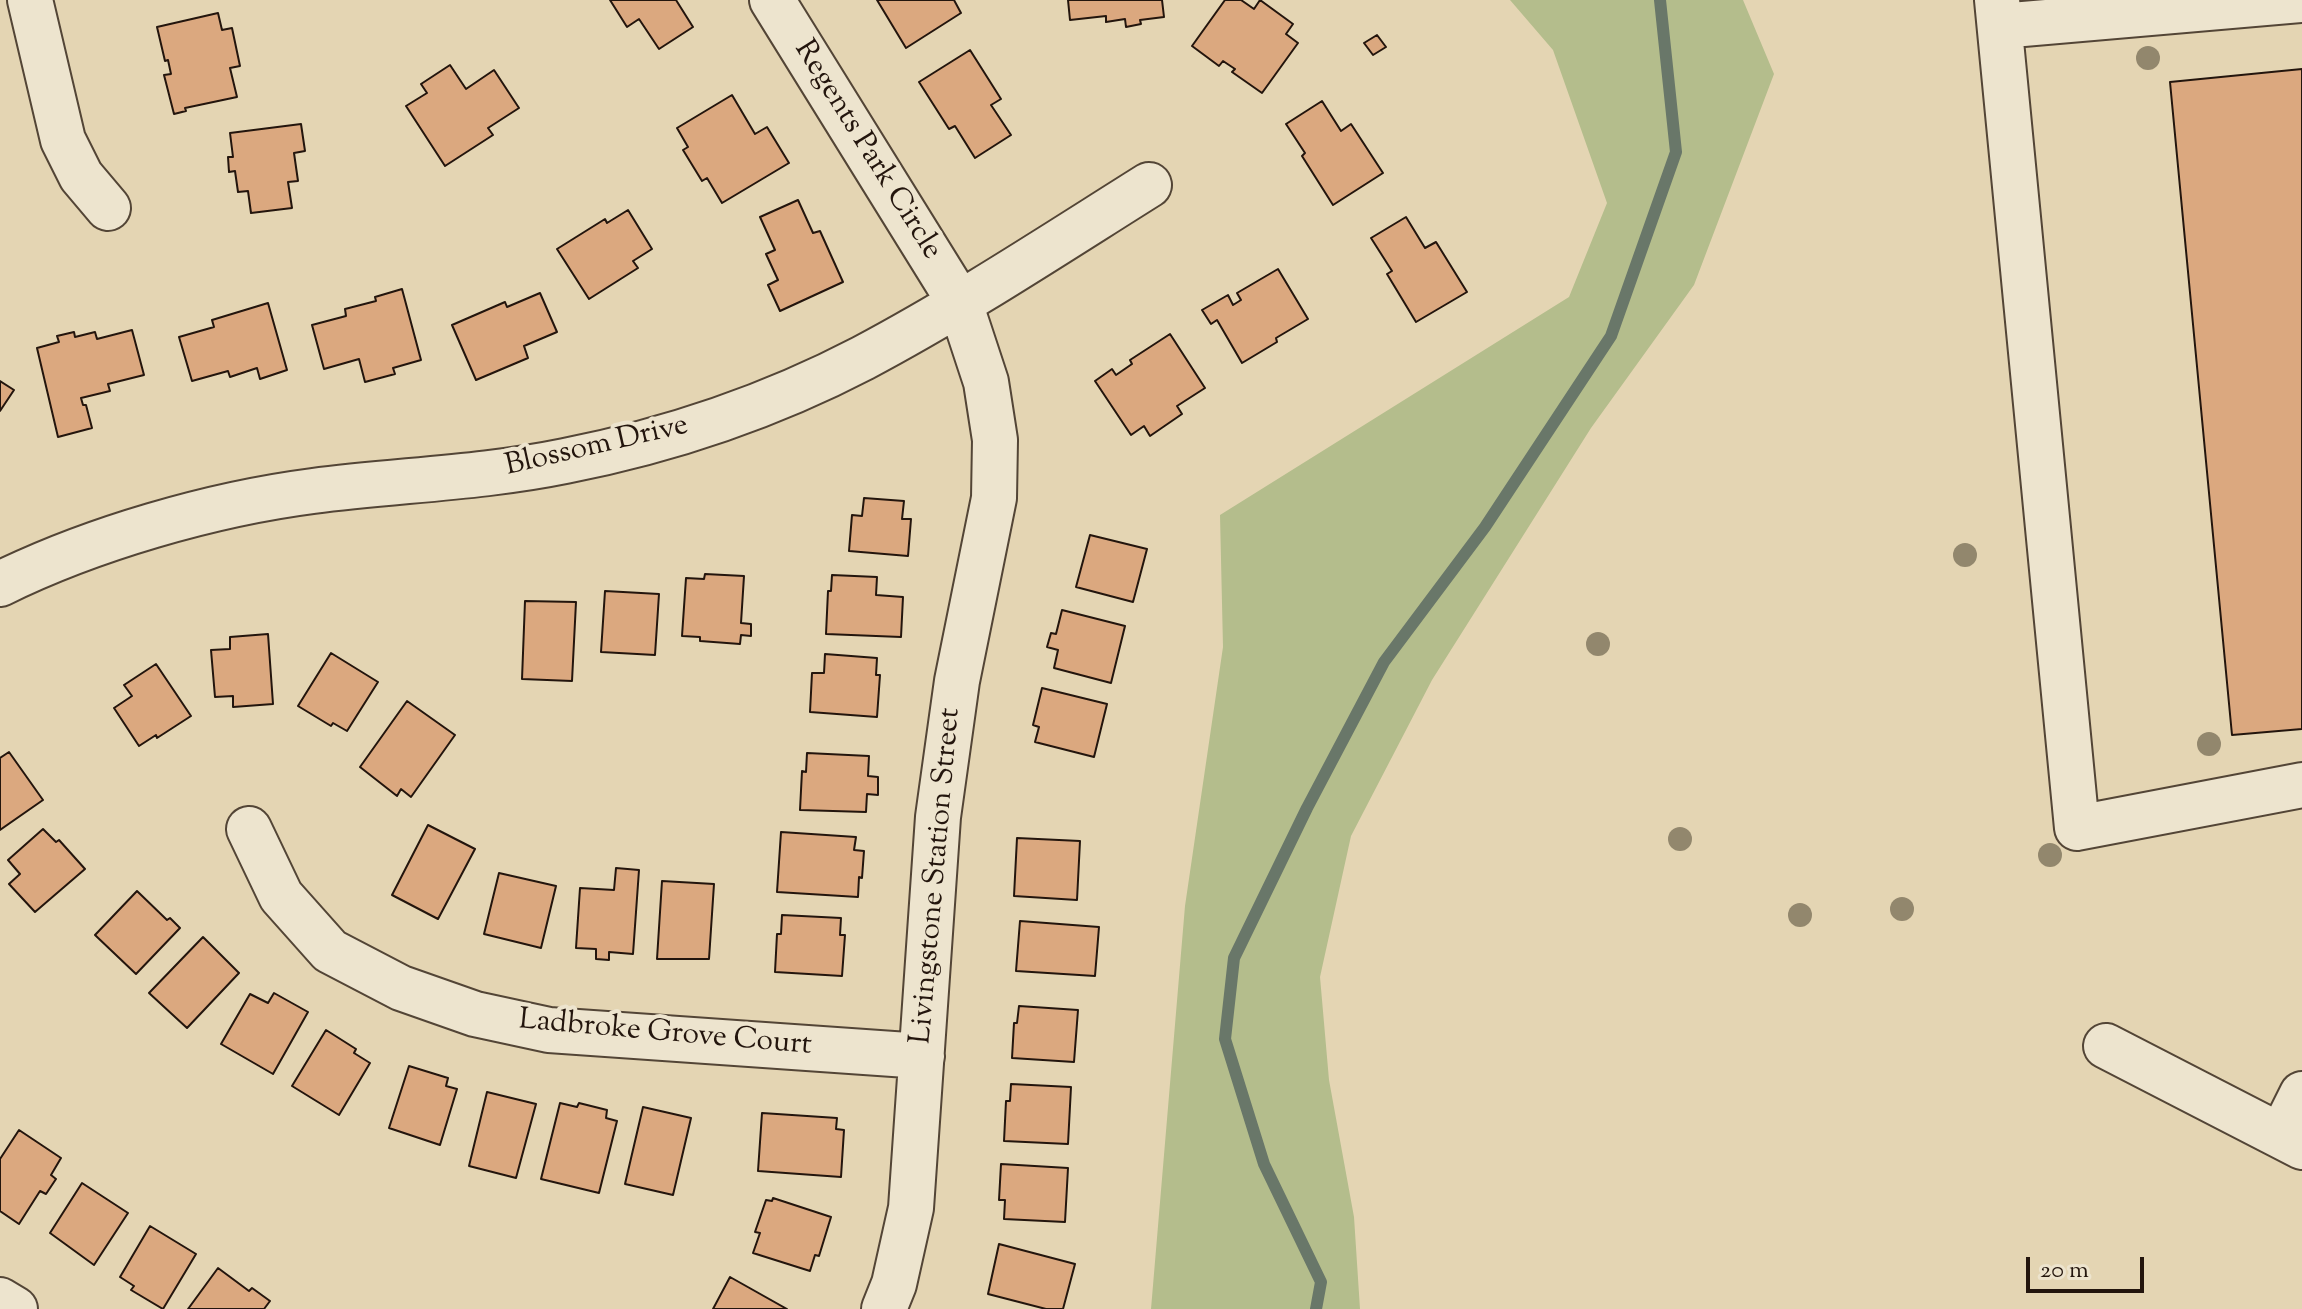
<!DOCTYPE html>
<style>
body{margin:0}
#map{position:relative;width:2302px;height:1309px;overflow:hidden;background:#e4d5b3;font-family:"Sorts Mill Goudy",serif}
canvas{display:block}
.scale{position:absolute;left:2026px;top:1257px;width:118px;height:36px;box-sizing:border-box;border:4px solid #23150d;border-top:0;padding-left:10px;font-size:24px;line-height:28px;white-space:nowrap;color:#23150d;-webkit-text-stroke:6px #ede4ce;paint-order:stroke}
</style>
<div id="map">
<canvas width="2302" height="1309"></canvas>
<div class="scale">20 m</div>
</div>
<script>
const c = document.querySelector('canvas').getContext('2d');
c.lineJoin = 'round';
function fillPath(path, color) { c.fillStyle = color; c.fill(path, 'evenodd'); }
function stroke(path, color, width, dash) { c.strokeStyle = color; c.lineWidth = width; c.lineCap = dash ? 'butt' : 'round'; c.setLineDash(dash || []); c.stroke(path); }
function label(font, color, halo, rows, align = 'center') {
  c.font = font + ' "Sorts Mill Goudy",serif'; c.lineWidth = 8; c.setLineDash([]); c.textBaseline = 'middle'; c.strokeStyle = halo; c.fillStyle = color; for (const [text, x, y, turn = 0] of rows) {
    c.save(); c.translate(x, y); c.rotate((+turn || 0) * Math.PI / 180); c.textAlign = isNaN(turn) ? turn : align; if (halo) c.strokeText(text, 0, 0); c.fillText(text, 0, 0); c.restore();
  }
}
const green = new Path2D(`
 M1510,0H1743L1774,74L1694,285L1591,428L1432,680L1351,836L1320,977L1329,1080L1354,1217L1360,1309H1151L1185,906L1223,647L1220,515L1569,297L1607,203L1553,50Z`);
const stream = new Path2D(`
 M1316,1309L1321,1282L1264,1164L1225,1039L1234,958L1307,808L1384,662L1485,527L1611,336L1676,152L1660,0`);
const building = new Path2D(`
 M610,0H676L693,27L659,49L639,19L627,27Z
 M877,0H954L961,13L906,48Z
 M1068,0H1162L1164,17L1140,20L1141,24L1126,27L1125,19L1106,22V16L1070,20Z
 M1225,0H1241L1254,9L1260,0L1293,24L1286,34L1298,43L1262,93L1232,72L1235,69L1223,61L1219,66L1192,46Z
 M218,13L222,30L232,28L240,66L230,68L237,97L185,108L186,111L174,114L164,75L171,74L168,60L165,61L157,27Z
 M1377,35L1386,47L1373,55L1364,43Z
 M970,50L1001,99L991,105L1011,135L975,158L955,126L949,129L919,82Z
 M450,65L466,89L494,70L519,108L488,128L493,135L445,166L406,106L427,93L421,84Z
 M2302,69V729L2232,735L2170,82Z
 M732,95L755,134L767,127L789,163L722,203L707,178L702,181L683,150L688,147L677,128Z
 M1322,101L1341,131L1351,124L1383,173L1333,205L1302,156L1305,153L1286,124Z
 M301,124L305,151L294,153L298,181L288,182L292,208L251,213L248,191L238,192L235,171L229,172L228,157H233L230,133Z
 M798,200L813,233L820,231L843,282L780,311L768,285L778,280L766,254L775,250L760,217Z
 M628,210L652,249L633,261L638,268L589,299L557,249L605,219L607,223Z
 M1406,217L1425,248L1436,242L1467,292L1416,322L1387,274L1392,271L1371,238Z
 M1278,269L1308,319L1276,338L1277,342L1242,363L1217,320L1211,324L1202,310L1228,295L1233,305L1241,300L1237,293Z
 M402,289L421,360L393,368L395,374L365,382L359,359L324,369L312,325L346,316L345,309L376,301L375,297Z
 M540,293L557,332L524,346L528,358L476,380L452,325L505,302L507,307Z
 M268,303L287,370L260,379L257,368L230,377L228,371L192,381L179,337L214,327L212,320Z
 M132,330L144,375L108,384L110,391L81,398L83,405H86L92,428L58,437L37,348L59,342L57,336L74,332L75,337L95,332L97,339Z
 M1170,334L1205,388L1177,406L1182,414L1150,436L1144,426L1131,435L1095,381L1112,369L1116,375L1132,364L1130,360Z
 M0,381L14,390L0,411Z
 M864,498L904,501L902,519H911L908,556L849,551L852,515L862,516Z
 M1090,535L1147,549L1133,602L1076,587Z
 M705,574L744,576L741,623L751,624V636L741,635L740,644L700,641V637L682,636L686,578L704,579Z
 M832,575L877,577L876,595L903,597L901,637L826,634L828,591H831Z
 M605,591L659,594L655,655L601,652Z
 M525,601L576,602L572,681L522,679Z
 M1062,610L1125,626L1111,683L1054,668L1058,650L1047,647L1051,633L1056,634Z
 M268,634L273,704L233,707V696L215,697L211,650L230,649V637Z
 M331,653L378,682L347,731L333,723L331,726L298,706Z
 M825,654L877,658L876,675H880L877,717L810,712L812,673H824Z
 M156,664L191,716L157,738L156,735L139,746L114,708L132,696L124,685Z
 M1042,688L1107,704L1094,757L1035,742L1039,727L1033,725Z
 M407,701L455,735L411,797L401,789L397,796L360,767Z
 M9,752L43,800L0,830V758Z
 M807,753L869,756L868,776L878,777V795L867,794L866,812L800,810L802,771L806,772Z
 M428,825L475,849L438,919L392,895Z
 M43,829L56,842L59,840L85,869L35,912L9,884L20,874L8,860Z
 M781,832L856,837L854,850L864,851L862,878L859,877L858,897L777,892Z
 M1017,838L1080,841L1077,900L1014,896Z
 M616,868L639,870L633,954L609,952V960L596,959V949L576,948L580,888L614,890Z
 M499,873L556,886L541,948L484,934Z
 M662,881L714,884L709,959H657Z
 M137,891L167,920L170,918L180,928L136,974L95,935Z
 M782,915L841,918L840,935H845L842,976L775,972L777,934H781Z
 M1020,921L1099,927L1095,976L1016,971Z
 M203,937L239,973L187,1028L149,993Z
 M274,993L308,1012L273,1074L221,1044L250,994L268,1003Z
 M1019,1006L1078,1010L1074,1062L1012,1058L1014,1023H1017Z
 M326,1030L356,1049L354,1053L370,1063L339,1115L292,1086Z
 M409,1066L448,1078L446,1086L457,1089L440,1145L389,1128Z
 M1011,1084L1071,1087L1068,1144L1004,1141L1006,1101H1010Z
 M487,1092L536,1104L516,1178L469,1166Z
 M560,1103L577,1107L579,1103L607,1110L606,1118L617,1121L599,1193L541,1179Z
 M643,1107L691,1118L673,1195L625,1184Z
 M762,1113L837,1118L836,1129L844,1130L841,1177L758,1171Z
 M19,1130L61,1158L51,1175L56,1179L46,1194L40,1191L19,1224L0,1211V1159Z
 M1001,1164L1068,1168L1065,1222L1004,1219L1005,1200H999Z
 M82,1183L128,1213L94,1265L50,1233Z
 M773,1198L831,1217L819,1256L815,1255L810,1271L753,1253L760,1233L755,1232L766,1200L772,1201Z
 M150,1226L196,1254L163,1309L131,1290L134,1286L120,1277Z
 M999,1244L1075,1264L1063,1309H1046L988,1294Z
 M218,1268L249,1291L252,1288L270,1301L264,1309H188Z
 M730,1277L787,1309H713Z`);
const minor = new Path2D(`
 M30,0L63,140L81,176L108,208
 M772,0L960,303L986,382L995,440L994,498L957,681L938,817L911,1208L894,1284L884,1309
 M1997,0L2077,828L2302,785
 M2000,26L2300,0
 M0,584C91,539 212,504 313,491C397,480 482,478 565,461C667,441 771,406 863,358C961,306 1055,244 1149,185
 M249,829L281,896L330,951L401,988L475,1014L549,1030L922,1056
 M2106,1046L2302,1147
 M2281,1136L2302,1094
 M0,1300L15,1309`);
const trees = [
 [2148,58],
 [1965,555],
 [1598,644],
 [2209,744],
 [1680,839],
 [2050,855],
 [1902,909],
 [1800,915]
];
const streetNames = [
 ["Regents Park Circle",866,151,58],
 ["Blossom Drive",597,448,-13],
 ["Livingstone Station Street",938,876,-85],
 ["Ladbroke Grove Court",665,1035,5]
];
fillPath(green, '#b4bd8c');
stroke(stream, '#697769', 12);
fillPath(building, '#dba87f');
stroke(building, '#23150d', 2);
stroke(minor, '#534536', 48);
stroke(minor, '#ede4ce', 44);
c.fillStyle = '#92876d';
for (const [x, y] of trees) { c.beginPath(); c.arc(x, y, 12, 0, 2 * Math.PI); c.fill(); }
label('30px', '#23150d', '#ede4ce', streetNames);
</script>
